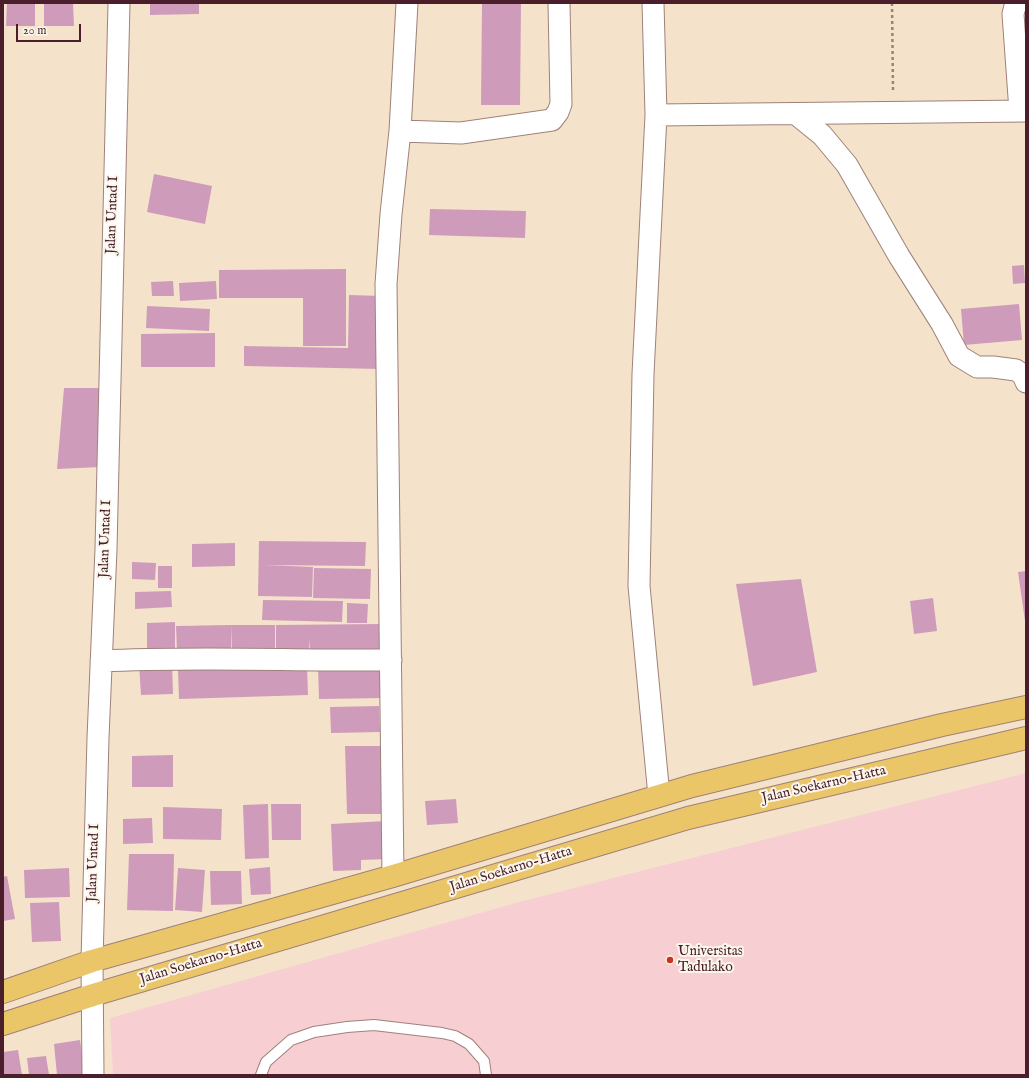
<!DOCTYPE html>
<style>
body{margin:0}
#map{position:relative;width:1029px;height:1078px;overflow:hidden;background:#f4e3ca;font-family:"IM FELL English",serif}
canvas{display:block}
.frame{position:absolute;inset:0;border:4px solid #4a1f2b;pointer-events:none}
.scale{position:absolute;left:16px;top:24px;width:65px;height:18px;box-sizing:border-box;border:2px solid #4a1f2b;border-top:0;padding-left:5px;font-size:12px;line-height:14px;white-space:nowrap;color:#4a1f2b;-webkit-text-stroke:3px #fbf7ec;paint-order:stroke}
</style>
<div id="map">
<canvas width="1029" height="1078"></canvas>
<div class="frame"></div>
<div class="scale">20 m</div>
</div>
<script>
const c = document.querySelector('canvas').getContext('2d');
c.lineJoin = 'round';
function fillPath(path, color) { c.fillStyle = color; c.fill(path, 'evenodd'); }
function stroke(path, color, width, dash) { c.strokeStyle = color; c.lineWidth = width; c.lineCap = dash ? 'butt' : 'round'; c.setLineDash(dash || []); c.stroke(path); }
function label(font, color, halo, rows, align = 'center') {
  c.font = font + ' "IM FELL English",serif'; c.lineWidth = 4; c.setLineDash([]); c.textBaseline = 'middle'; c.strokeStyle = halo; c.fillStyle = color; for (const [text, x, y, turn = 0] of rows) {
    c.save(); c.translate(x, y); c.rotate((+turn || 0) * Math.PI / 180); c.textAlign = isNaN(turn) ? turn : align; if (halo) c.strokeText(text, 0, 0); c.fillText(text, 0, 0); c.restore();
  }
}
const built = new Path2D(`
 M1026,773V1075H113L110,1018L519,902Z`);
const building = new Path2D(`
 M7,3H35V26H6Z
 M44,3H73L74,26H44Z
 M150,3H199V14L150,15Z
 M482,3H521L520,105H481Z
 M154,174L212,186L205,224L147,212Z
 M430,209L526,211L525,238L429,235Z
 M1024,265L1025,283L1013,284L1012,266Z
 M346,269V346H303V298H219V270Z
 M173,281L174,296H152L151,282Z
 M216,281L217,299L180,301L179,283Z
 M349,295L382,296L380,369L244,366V346L348,348Z
 M1019,304L1022,340L964,345L961,309Z
 M147,306L210,309L209,331L146,328Z
 M215,333V367H141V334Z
 M64,388H101L100,467L57,469Z
 M259,541L366,542L365,566L264,565L313,567L312,597L258,596Z
 M235,543V566L192,567V544Z
 M132,562L156,563L155,580L132,579Z
 M158,566H172V588H158Z
 M314,568L371,569L370,599L313,598Z
 M1026,571V620L1025,621L1018,572Z
 M801,579L817,672L753,686L736,584Z
 M171,591L172,607L135,609V592Z
 M933,598L937,631L914,634L910,601Z
 M263,600L343,601L342,622L262,620Z
 M347,603L368,604L367,623H347Z
 M175,622V651H147V623Z
 M380,624V650L310,651V638L309,651L276,652V625Z
 M231,625H275V652H232Z
 M231,625V652H177L176,626Z
 M172,663L173,694L141,695L139,664Z
 M385,664V698L319,699L318,666Z
 M307,665L308,695L179,699L178,669Z
 M379,706L380,732L331,733L330,707Z
 M345,746H386L387,814H347Z
 M173,755V787H132V756Z
 M456,799L458,823L427,825L425,801Z
 M268,804L269,858L245,859L243,805Z
 M271,804H301V840H272Z
 M163,807L222,809L221,840L163,839Z
 M152,818L153,843L123,844V819Z
 M386,821L388,859L361,860V870L333,871L331,824Z
 M129,854H174L173,911L127,910Z
 M270,867L271,894L251,895L249,869Z
 M69,868L70,897L25,898L24,870Z
 M178,868L205,870L202,912L175,910Z
 M210,871H241L242,904L211,905Z
 M7,876L15,919L3,921V877Z
 M59,902L61,941L32,942L30,903Z
 M80,1040L85,1075H57L54,1044Z
 M18,1050L22,1075H3V1052Z
 M46,1056L49,1075H29L27,1058Z`);
const path = new Path2D(`
 M892,3L893,90`);
const lane = new Path2D(`
 M261,1075L266,1062L291,1040L314,1032L347,1027L374,1025L442,1033L455,1036L469,1044L484,1061L486,1075`);
const street = new Path2D(`
 M653,3L656,115L643,374L639,586L659,796
 M1018,3L1015,6L1013,14L1020,111
 M796,114L822,135L847,165L899,256L942,324L959,356L977,367H993L1016,370L1023,375L1026,382
 M656,115L1026,111
 M400,131L461,133L552,120L558,112L561,104L559,3
 M101,661C197,656 294,661 391,660
 M393,876L386,284L391,214L400,131L407,3
 M93,1075L92,961L98,738L106,549L119,3`);
const primary = new Path2D(`
 M3,992L92,961L393,876L692,786L942,725L1026,707
 M3,1024L93,995L688,818L1026,738`);
const markers = [
 [670,960,4,"#c8321e"]
];
const streetNames = [
 ["Jalan Untad I",113,215,-88],
 ["Jalan Untad I",106,539,-88],
 ["Jalan Soekarno-Hatta",824,785,-13],
 ["Jalan Untad I",94,863,-88],
 ["Jalan Soekarno-Hatta",511,870,-17],
 ["Jalan Soekarno-Hatta",201,962,-17]
];
const poiNames = [
 ["Universitas",678,952],
 ["Tadulako",678,968]
];
fillPath(built, '#f7cfd3');
fillPath(building, '#cf9bbb');
stroke(lane, '#9f817a', 12);
stroke(street, '#9f817a', 23);
stroke(primary, '#9f817a', 24);
stroke(path, '#9f817a', 2.5, [3, 3]);
stroke(lane, '#fff', 10);
stroke(street, '#fff', 21);
stroke(primary, '#ebc669', 22);
for (const [x, y, r, color] of markers) { const dot = new Path2D(); dot.arc(x, y, r, 0, 2 * Math.PI); c.fillStyle = color; c.fill(dot); stroke(dot, '#fbf7ec', 1.5); }
label('14px', '#4a1f2b', '#fbf7ec', streetNames);
label('14px', '#4a1f2b', '#fbf7ec', poiNames, 'left');
</script>
